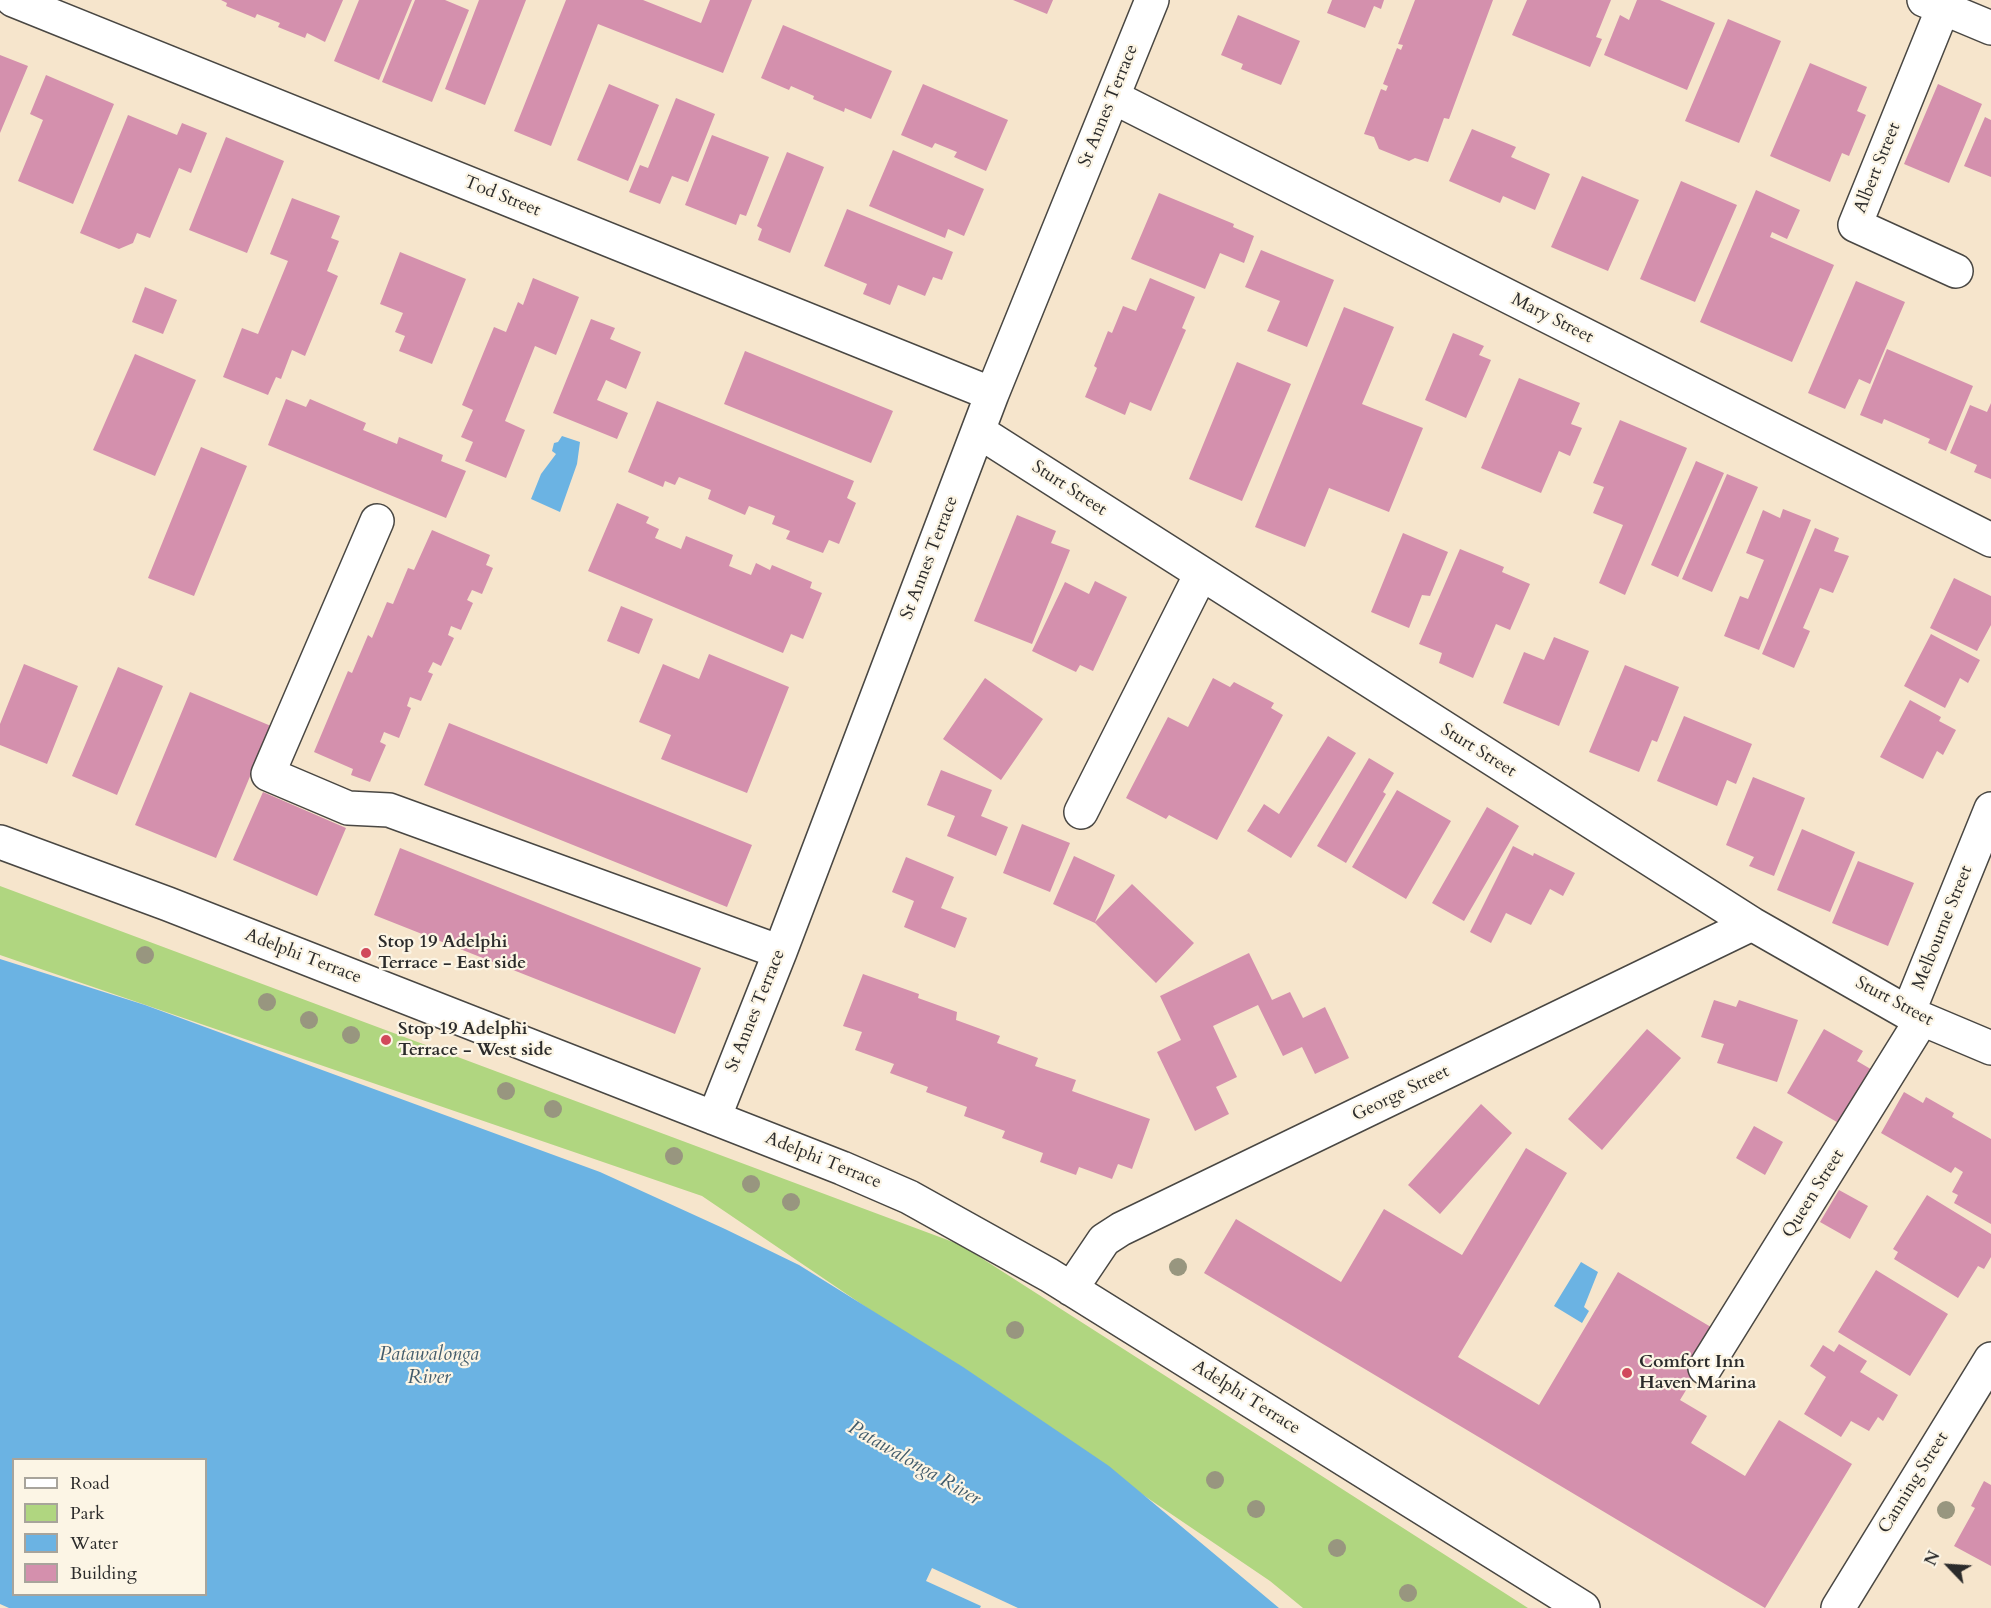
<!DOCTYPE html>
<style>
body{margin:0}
#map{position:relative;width:1991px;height:1608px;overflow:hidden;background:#f6e5cc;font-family:Cardo,serif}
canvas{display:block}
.legend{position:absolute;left:12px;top:1458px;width:195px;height:138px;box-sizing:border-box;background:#fcf5e5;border:2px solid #a8a49b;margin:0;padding:8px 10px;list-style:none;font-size:18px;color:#2b2b2b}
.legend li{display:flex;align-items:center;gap:12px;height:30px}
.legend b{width:30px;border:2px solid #a8a49b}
.north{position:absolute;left:1919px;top:1536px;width:60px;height:60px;-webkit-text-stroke:4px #fcf5e5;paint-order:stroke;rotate:295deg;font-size:16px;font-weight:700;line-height:24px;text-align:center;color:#2b2b2b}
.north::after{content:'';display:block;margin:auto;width:21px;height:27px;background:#2b2b2b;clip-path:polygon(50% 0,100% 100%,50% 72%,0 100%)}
</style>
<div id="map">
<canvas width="1991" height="1608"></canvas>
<ul class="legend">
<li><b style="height:8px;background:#fff"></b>Road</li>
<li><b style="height:16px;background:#b0d680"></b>Park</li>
<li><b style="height:16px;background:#6bb3e3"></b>Water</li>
<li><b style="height:16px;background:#d490ad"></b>Building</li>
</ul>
<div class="north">N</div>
</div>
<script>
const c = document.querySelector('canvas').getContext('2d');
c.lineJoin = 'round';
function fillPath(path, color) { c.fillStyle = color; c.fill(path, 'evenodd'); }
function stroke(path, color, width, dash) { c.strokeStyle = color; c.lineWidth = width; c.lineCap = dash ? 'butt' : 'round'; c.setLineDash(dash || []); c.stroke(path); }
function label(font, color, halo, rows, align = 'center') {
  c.font = font + ' Cardo,serif'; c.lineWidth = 4.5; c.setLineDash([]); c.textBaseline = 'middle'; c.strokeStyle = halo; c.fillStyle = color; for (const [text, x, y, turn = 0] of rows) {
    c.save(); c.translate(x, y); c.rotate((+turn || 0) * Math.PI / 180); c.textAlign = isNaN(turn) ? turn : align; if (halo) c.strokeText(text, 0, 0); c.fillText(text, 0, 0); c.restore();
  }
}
const green = new Path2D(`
 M0,886L961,1245L1528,1608H1303L1270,1581L702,1196L0,955Z`);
const water = new Path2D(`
 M562,436L580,442L577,464L560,512L531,499L541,474L556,454L552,451L554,443L558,442Z
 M0,959L145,1005L600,1172L725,1229L799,1265L963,1367L1109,1466L1279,1608H9L0,1604ZM14,1460H206V1594H14Z
 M1581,1262L1598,1272L1584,1307L1589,1311L1582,1323L1554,1306Z`);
const pier = new Path2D(`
 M932,1568L1018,1608H980L981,1606L926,1581Z`);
const building = new Path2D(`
 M221,0H343L325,42L307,33L305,38L278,27L280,23L257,14L255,18L226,6L227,3Z
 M359,0H412L379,80L334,61Z
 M415,0H445L469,10L432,102L382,82Z
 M479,0H526L485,105L445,89Z
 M566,0H643L701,23L710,0H752L723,73L598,24L551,146L514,131Z
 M1013,0H1053L1047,14Z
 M1332,0H1384L1381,9L1374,6L1365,28L1327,13Z
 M1415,0H1493L1449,119L1444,118L1428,162L1415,158L1409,161L1379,149L1374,137L1364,134L1381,89L1386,91L1388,86L1383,84L1397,48L1401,50L1403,45L1398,44Z
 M1527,0H1611L1596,37L1602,39L1590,67L1512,35Z
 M1637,0H1660L1715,23L1687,90L1604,55L1620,15L1629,20Z
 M1238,15L1300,41L1281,85L1241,69L1243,64L1221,55Z
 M1728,19L1781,41L1739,143L1685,121Z
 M783,25L892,71L871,119L845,108L844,112L813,99L814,96L791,86L789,90L761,78Z
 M0,55L28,66L0,133Z
 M1810,63L1867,87L1857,111L1866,115L1849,156L1842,153L1830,182L1770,156Z
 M46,75L114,104L73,204L18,181L43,120L30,114Z
 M609,84L659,105L628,181L577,160Z
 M923,84L1008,120L986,171L954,157L957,152L935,143L932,148L901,135Z
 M1938,84L1982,104L1949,183L1904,164Z
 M676,98L715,114L688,182L672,176L660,204L629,192L640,165L648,168Z
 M128,115L177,135L182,123L207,133L191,173L179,168L150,238L137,233L133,243L119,249L80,233Z
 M1985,117L1991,120V177L1964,166Z
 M1472,129L1516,147L1511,157L1550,174L1535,210L1503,196L1500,203L1449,181Z
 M712,135L769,157L746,216L740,214L736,225L685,205Z
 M226,137L284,161L247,253L189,230Z
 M893,150L984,189L964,236L948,229L945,238L869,206Z
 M787,152L824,167L790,253L758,240L762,229L757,226Z
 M1582,176L1639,200L1608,271L1551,247Z
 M1681,181L1737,205L1695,302L1640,279Z
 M1756,190L1800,210L1787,239L1772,232L1770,237L1834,265L1792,362L1700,322Z
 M1159,193L1234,224L1233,227L1254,236L1244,263L1220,253L1205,289L1131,259Z
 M292,198L340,216L331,238L339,241L327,271L338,276L305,356L292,350L281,379L276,377L268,395L223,377L242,328L258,334L288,261L270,254Z
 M847,209L953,252L942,280L933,277L925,296L898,285L890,305L863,294L867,284L824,266Z
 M1261,250L1334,280L1307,347L1267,331L1280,301L1245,287Z
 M400,252L466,279L432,364L399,351L405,336L395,332L403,313L380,304Z
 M533,278L579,297L556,355L535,346L505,421L525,430L506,478L465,461L473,442L461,437L473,410L462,405L494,327L506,332L518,302L523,305Z
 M1150,278L1195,297L1182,328L1186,330L1151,411L1130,402L1125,415L1085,397L1097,368L1094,366L1108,331L1112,333L1123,306L1136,311Z
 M1856,281L1905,302L1870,384L1859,379L1845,409L1808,393Z
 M145,287L177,300L163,334L132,322Z
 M1344,307L1394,327L1362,404L1423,428L1389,512L1329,488L1305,547L1255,527Z
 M591,319L615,328L610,339L641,352L626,389L606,380L597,400L628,413L617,439L553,413Z
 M1453,333L1484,346L1479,355L1491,360L1466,418L1425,400Z
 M1887,349L1973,386L1946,451L1928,443L1930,439L1884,419L1882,424L1860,415Z
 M745,351L893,411L871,463L724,404Z
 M135,354L196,380L155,476L93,450Z
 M1237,362L1291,384L1242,501L1189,479Z
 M1519,378L1580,403L1571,424L1582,428L1570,456L1559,451L1541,493L1481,468Z
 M286,399L306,407L310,399L366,423L363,430L397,444L399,437L443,455L441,461L466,471L446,518L268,445Z
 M657,401L854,481L847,498L856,503L839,544L829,540L823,553L786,539L790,531L772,524L775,516L749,506L745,515L708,499L711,490L679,477L675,485L665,481L663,487L628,472Z
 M1991,403V479L1974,472L1977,465L1950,453L1970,405L1987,412Z
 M1620,420L1687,448L1625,595L1599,583L1623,525L1593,513L1604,487L1593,483Z
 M201,447L247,466L194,596L148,578Z
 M1696,461L1724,473L1678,577L1651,565Z
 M1727,474L1758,487L1712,592L1682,579Z
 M617,503L649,517L646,523L659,529L655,538L681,549L686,536L733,555L729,566L751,575L756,563L770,570L772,565L812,582L810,588L822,593L803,639L791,634L783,653L588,571Z
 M1783,509L1811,520L1759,650L1724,636L1740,596L1748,599L1764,560L1746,553L1763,510L1780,518Z
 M1017,515L1056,531L1051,543L1070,550L1032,644L974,621Z
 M1815,528L1839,538L1834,551L1849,556L1833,593L1820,588L1803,628L1810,631L1794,668L1762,654Z
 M432,530L490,555L486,565L493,568L482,594L472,590L467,600L473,603L461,630L451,626L448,635L454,638L441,666L433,662L428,672L433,674L421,701L410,697L407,706L411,708L399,738L384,732L380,742L386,745L370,782L351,775L353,769L314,752L348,671L352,673L368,635L372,638L387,602L393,604L408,568L414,570Z
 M1403,533L1448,552L1430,596L1422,595L1409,628L1371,612Z
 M1460,549L1504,567L1502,572L1530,584L1510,630L1496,624L1473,678L1439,663L1442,653L1419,644Z
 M1954,578L1991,596V625L1977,651L1930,628Z
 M1095,581L1127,597L1093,671L1080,665L1076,672L1032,651L1065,582L1089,594Z
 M621,606L653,619L639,654L607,641Z
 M1931,634L1980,660L1968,683L1960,678L1945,708L1904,686Z
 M1554,637L1589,651L1559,726L1503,703L1524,652L1544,660Z
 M709,654L789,687L747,793L661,759L671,735L639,722L663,664L699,679Z
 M24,664L78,686L47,764L0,745V724Z
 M1625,665L1679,687L1657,742L1652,740L1639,772L1589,752Z
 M118,667L163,686L117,795L72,776Z
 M985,678L1043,719L1001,780L943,739Z
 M1213,678L1230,687L1234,682L1274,703L1271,708L1283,715L1217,840L1169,815L1166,819L1126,798L1168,717L1188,727Z
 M190,692L271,726L216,858L135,825Z
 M1910,700L1941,717L1939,721L1956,730L1943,755L1937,751L1923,779L1880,757Z
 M1684,716L1752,744L1736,784L1727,780L1717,806L1657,781Z
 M449,723L752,845L727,907L424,785Z
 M1328,736L1356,753L1291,858L1247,831L1264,804L1279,814Z
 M1369,758L1394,773L1383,792L1386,794L1346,863L1317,846Z
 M941,770L992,790L981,816L1008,827L996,856L947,836L955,816L927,805Z
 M1753,777L1805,798L1774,876L1749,866L1754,857L1726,845Z
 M1397,790L1451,821L1406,899L1352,867Z
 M263,792L346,828L317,896L233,860Z
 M1487,807L1519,826L1464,921L1432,903Z
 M1022,824L1070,843L1050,892L1003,873Z
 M1802,829L1855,852L1830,912L1777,890Z
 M1513,846L1533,856L1534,853L1575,873L1563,896L1550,889L1531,925L1506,913L1491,943L1470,932Z
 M400,848L701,968L675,1034L374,915Z
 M1074,856L1115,875L1095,922L1132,884L1194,943L1156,983L1095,923L1053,904Z
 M906,857L954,877L941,908L967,918L955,948L904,927L914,901L892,892Z
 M1858,861L1914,883L1888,946L1832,923Z
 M1249,953L1272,1000L1290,992L1303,1018L1325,1007L1349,1058L1315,1074L1302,1047L1283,1056L1258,1005L1213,1026L1237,1077L1216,1087L1229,1114L1195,1131L1157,1052L1181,1040L1160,996Z
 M863,974L919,994L918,998L957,1012L956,1020L1000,1036L997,1043L1038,1058L1035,1066L1076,1080L1072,1091L1150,1119L1132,1169L1118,1164L1112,1179L1079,1167L1076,1175L1040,1162L1043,1153L1002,1138L1005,1131L964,1116L967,1107L926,1092L928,1087L890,1073L894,1064L855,1050L862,1032L843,1026Z
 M1714,1000L1736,1007L1739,1000L1798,1020L1777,1082L1717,1063L1724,1044L1701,1037Z
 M1647,1029L1681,1058L1602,1150L1568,1119Z
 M1824,1029L1863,1051L1857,1061L1874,1071L1842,1125L1787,1093Z
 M1904,1092L1923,1103L1926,1097L1954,1113L1952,1117L1991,1139V1224L1954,1203L1958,1195L1952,1192L1963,1172L1955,1167L1951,1173L1881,1133Z
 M1481,1104L1512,1133L1440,1214L1408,1185Z
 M1754,1126L1783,1142L1765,1175L1736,1158Z
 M1526,1148L1567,1173L1458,1357L1539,1405L1618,1272L1721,1333L1680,1400L1707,1416L1691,1443L1745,1476L1779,1420L1852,1464L1765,1608L1204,1273L1236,1219L1341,1282L1384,1209L1462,1255Z
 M1839,1190L1868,1206L1850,1239L1820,1222Z
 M1927,1195L1991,1234V1257L1984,1269L1978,1266L1958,1298L1894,1259L1898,1252L1893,1249Z
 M1876,1270L1948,1314L1910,1376L1838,1332Z
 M1839,1344L1867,1361L1860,1372L1898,1395L1883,1421L1878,1417L1869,1431L1851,1421L1841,1437L1804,1414L1826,1377L1810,1366L1823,1345L1834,1352Z
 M1984,1481L1991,1485V1566L1954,1546L1975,1508L1971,1506Z`);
const minor = new Path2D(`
 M13,0L992,394
 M1924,0L1991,28
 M1943,8L1855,225L1956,271
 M1113,97L1991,540
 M978,431L1752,924L1908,1013L1991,1048
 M377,521L268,774L348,808L389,810L780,952
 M1081,812L1201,574
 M0,842L168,904L842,1168L909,1197L1049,1275L1583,1608
 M1908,1013L1991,809
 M714,1118L780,952L992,394L1152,0
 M1071,1289L1104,1240L1121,1229L1752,924
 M1705,1368L1922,1019
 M1838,1608L1991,1359`);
const trees = [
 [145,955],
 [267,1002],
 [309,1020],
 [351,1035],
 [506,1091],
 [553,1109],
 [674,1156],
 [751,1184],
 [791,1202],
 [1178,1267],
 [1015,1330],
 [1215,1480],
 [1256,1509],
 [1946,1510],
 [1337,1548],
 [1408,1593]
];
const markers = [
 [366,953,6,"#d1495b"],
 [386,1040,6,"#d1495b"],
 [1627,1373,6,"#d1495b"]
];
const streetNames = [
 ["St Annes Terrace",1109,106,-68],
 ["Albert Street",1878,168,-68],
 ["Tod Street",502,197,22],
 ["Mary Street",1552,319,27],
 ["Sturt Street",1069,489,33],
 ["St Annes Terrace",930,558,-69],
 ["Sturt Street",1478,751,32],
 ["Melbourne Street",1943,928,-68],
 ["Adelphi Terrace",303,957,21],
 ["Sturt Street",1894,1002,28],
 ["St Annes Terrace",756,1011,-68],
 ["George Street",1401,1094,-26],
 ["Adelphi Terrace",823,1161,22],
 ["Queen Street",1814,1194,-58],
 ["Adelphi Terrace",1246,1398,32],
 ["Canning Street",1914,1483,-58]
];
const poiNames = [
 ["Stop 19 Adelphi",378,943],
 ["Terrace - East side",378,964],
 ["Stop 19 Adelphi",398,1030],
 ["Terrace - West side",398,1051],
 ["Comfort Inn",1639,1363],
 ["Haven Marina",1639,1384]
];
const waterNames = [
 ["Patawalonga",429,1355],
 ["River",429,1378],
 ["Patawalonga River",914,1464,30]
];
fillPath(green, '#b0d680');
fillPath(water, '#6bb3e3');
fillPath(pier, '#f6e5cc');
fillPath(building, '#d490ad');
stroke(minor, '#494743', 36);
stroke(minor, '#fff', 33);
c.fillStyle = '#98967f';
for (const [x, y] of trees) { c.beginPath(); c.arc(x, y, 9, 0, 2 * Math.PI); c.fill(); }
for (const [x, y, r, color] of markers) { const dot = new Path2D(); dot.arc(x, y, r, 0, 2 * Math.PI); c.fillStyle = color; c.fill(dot); stroke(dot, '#fcf5e5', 2); }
label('18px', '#2b2b2b', '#fcf5e5', streetNames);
label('bold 18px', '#2b2b2b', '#fcf5e5', poiNames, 'left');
label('italic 20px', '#415b6b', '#fcf5e5', waterNames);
</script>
